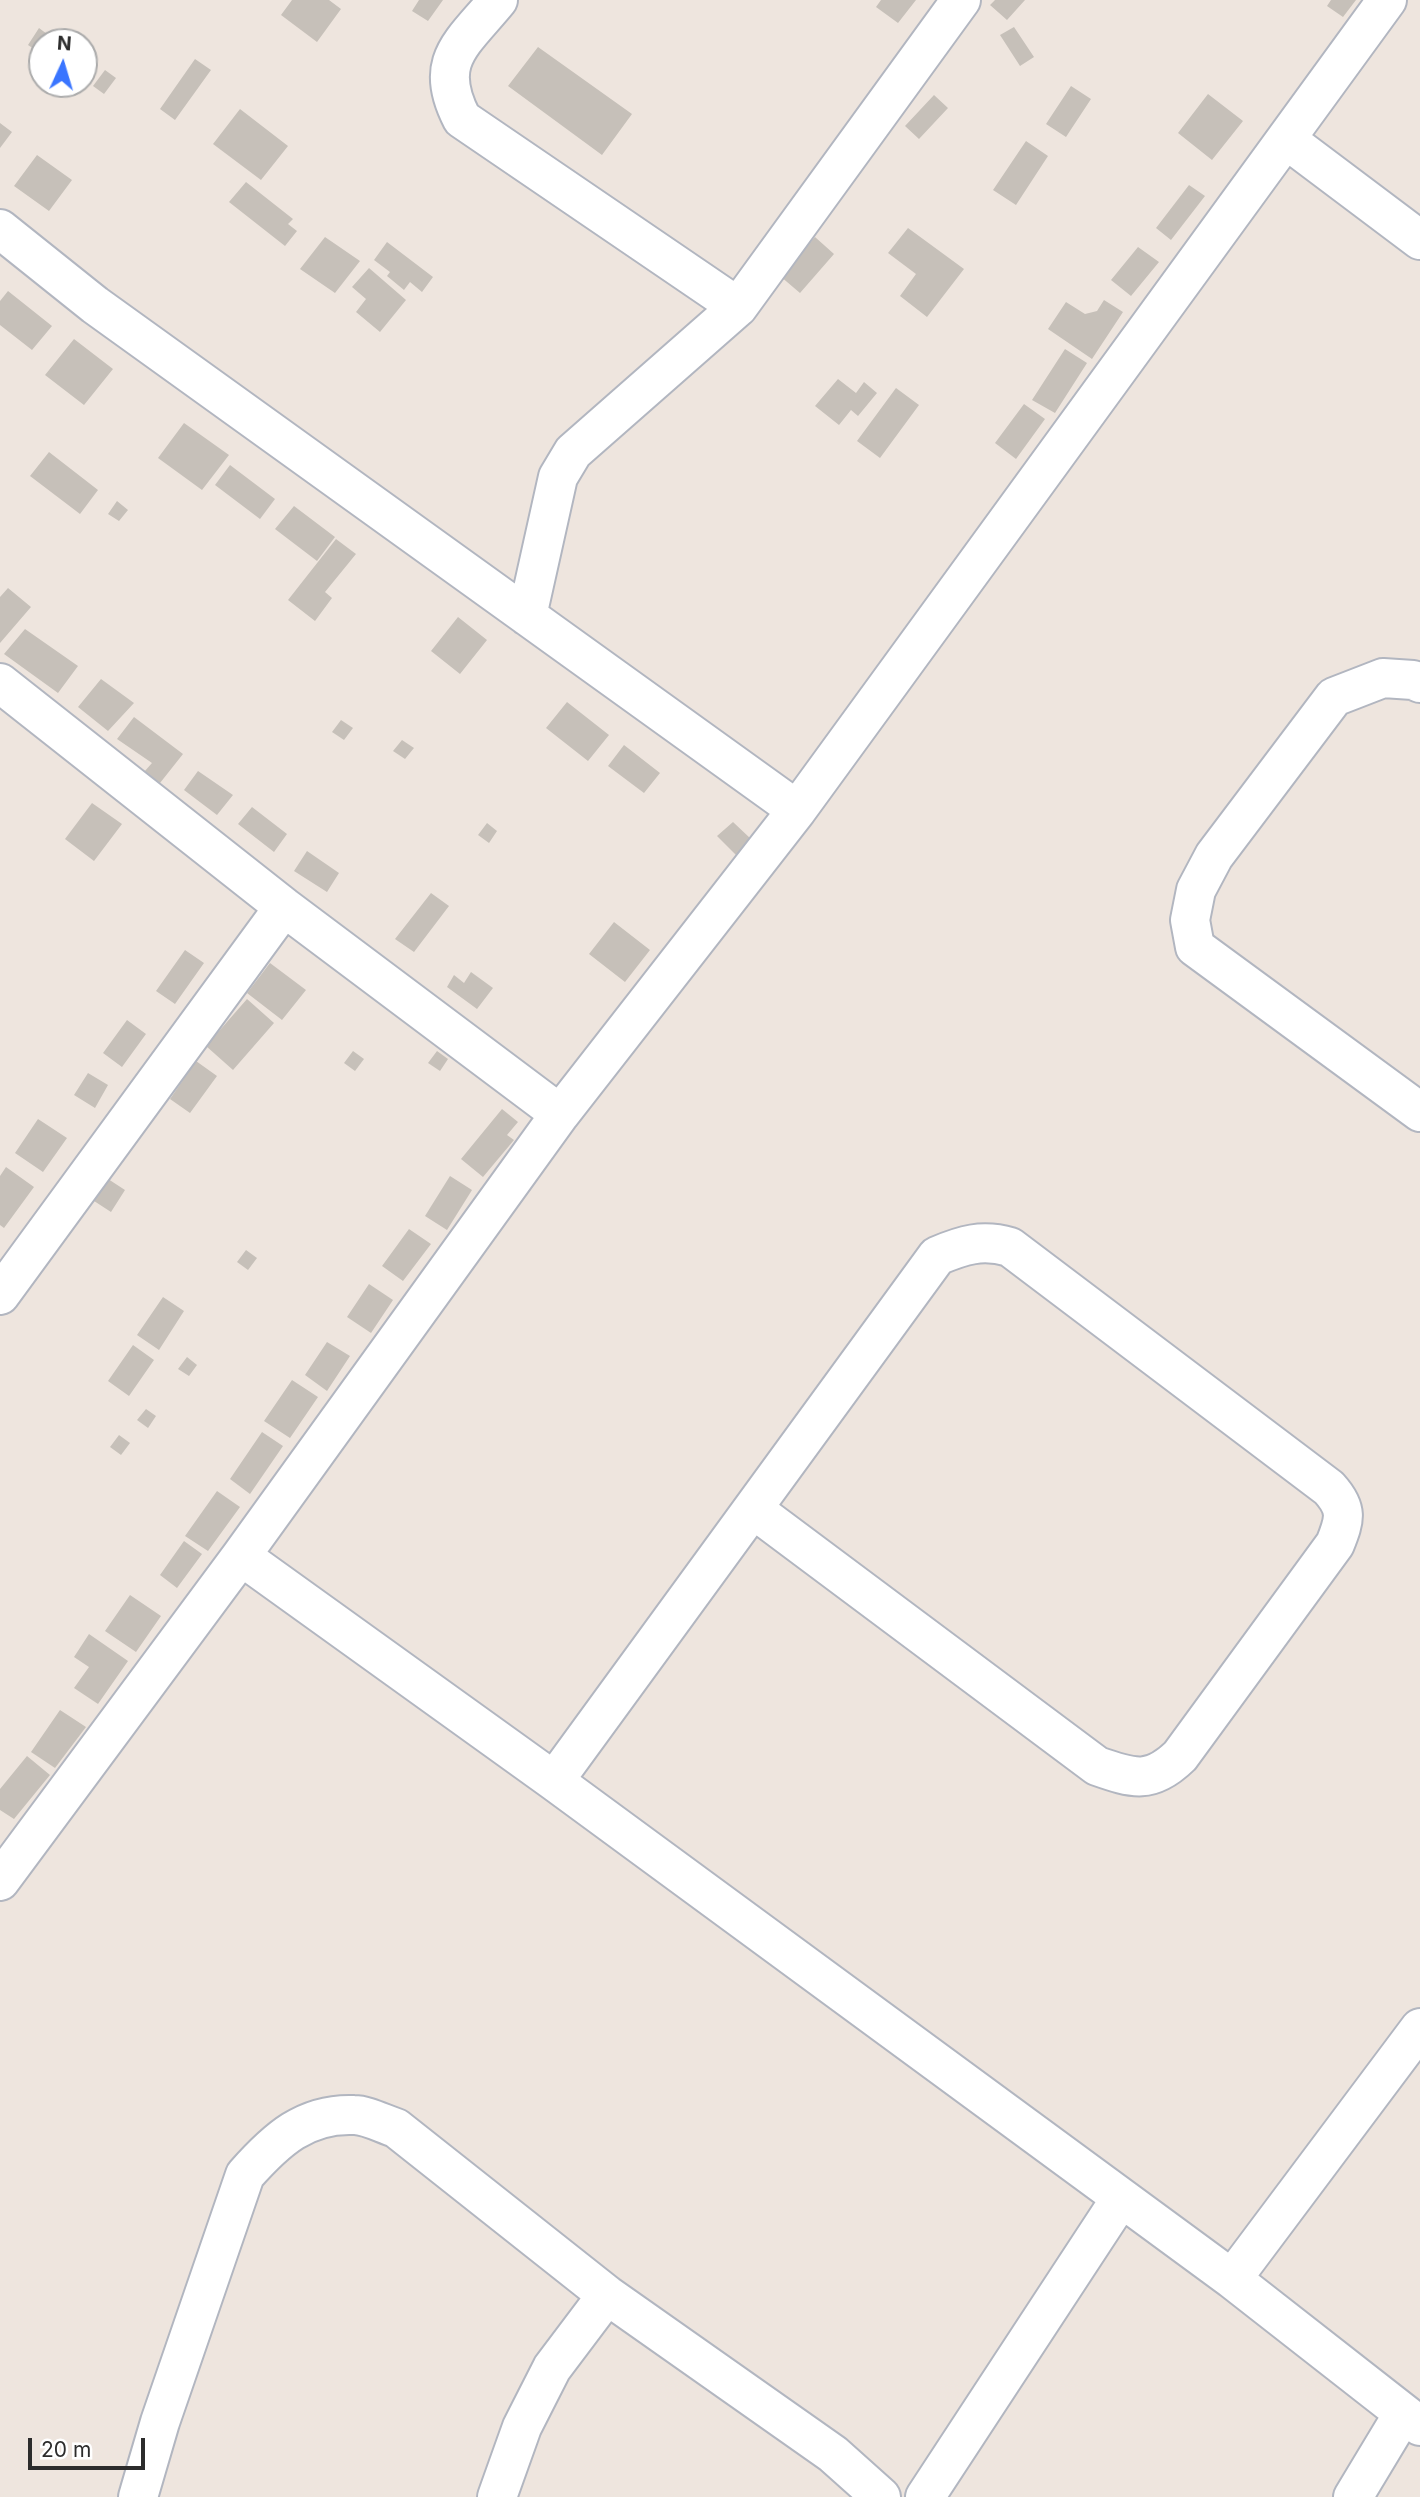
<!DOCTYPE html>
<style>
body{margin:0}
#map{position:relative;width:1420px;height:2497px;overflow:hidden;background:#eee5de;font-family:Inter,sans-serif}
canvas{display:block}
.north{position:absolute;left:28px;top:28px;width:70px;height:70px;box-sizing:border-box;background:#fff;border:2px solid #ababab;border-radius:50%;rotate:4deg;font-size:19px;font-weight:700;line-height:28px;text-align:center;color:#2c2c2c}
.north::after{content:'';display:block;margin:auto;width:24px;height:32px;background:#3a75ff;clip-path:polygon(50% 0,100% 100%,50% 72%,0 100%)}
.scale{position:absolute;left:28px;top:2438px;width:117px;height:32px;box-sizing:border-box;border:4px solid #2c2c2c;border-top:0;padding-left:9px;font-size:21px;line-height:24px;white-space:nowrap;color:#2c2c2c;-webkit-text-stroke:5px #fff;paint-order:stroke}
</style>
<div id="map">
<canvas width="1420" height="2497"></canvas>
<div class="north">N</div>
<div class="scale">20 m</div>
</div>
<script>
const c = document.querySelector('canvas').getContext('2d');
c.lineJoin = 'round';
function fillPath(path, color) { c.fillStyle = color; c.fill(path, 'evenodd'); }
function stroke(path, color, width, dash) { c.strokeStyle = color; c.lineWidth = width; c.lineCap = dash ? 'butt' : 'round'; c.setLineDash(dash || []); c.stroke(path); }
const building = new Path2D(`
 M292,0H329L341,9L317,42L281,15Z
 M419,0H443L428,21L412,11Z
 M881,0H916L898,23L876,7Z
 M995,0H1025L1007,20L990,5Z
 M1331,0H1356L1343,17L1327,6Z
 M1014,27L1034,57L1020,66L1000,35Z
 M39,28L51,37L47,42H42L40,53L28,45Z
 M538,47L632,114L602,155L508,86Z
 M195,59L211,70L175,120L160,109Z
 M105,70L116,78L104,94L93,86Z
 M1071,86L1091,99L1066,137L1046,124Z
 M1208,94L1243,121L1212,160L1178,133Z
 M934,95L948,108L919,139L905,126Z
 M240,109L288,146L261,180L213,144Z
 M0,123L12,132L0,148Z
 M1026,141L1048,156L1016,205L993,190Z
 M37,155L72,180L49,211L14,186Z
 M246,182L293,219L288,224L297,231L285,246L229,202Z
 M1189,185L1205,196L1171,240L1156,228Z
 M908,228L964,269L927,317L900,296L916,274L888,253Z
 M325,237L360,261L335,293L300,269Z
 M815,237L834,254L800,293L780,276Z
 M387,242L433,277L422,292L410,282L404,290L387,276L390,272L374,260Z
 M1138,247L1159,262L1131,296L1111,280Z
 M369,268L406,300L380,332L356,312L366,299L352,287Z
 M8,291L52,326L32,350L0,325V301Z
 M1104,300L1123,312L1092,359L1048,329L1066,302L1085,314L1097,311Z
 M74,339L113,369L84,405L45,375Z
 M1065,349L1087,363L1055,413L1032,400Z
 M838,379L856,393L864,382L877,393L858,416L851,410L839,425L815,406Z
 M896,388L919,405L880,458L857,441Z
 M1024,404L1045,419L1016,459L995,443Z
 M184,423L229,455L202,490L158,458Z
 M49,452L98,490L80,514L30,476Z
 M230,465L275,499L260,519L215,485Z
 M117,501L128,510L119,521L108,514Z
 M294,506L335,537L317,561L275,529Z
 M336,539L356,554L325,592L332,598L315,621L288,600Z
 M8,588L31,607L0,643V597Z
 M458,617L487,640L460,674L431,651Z
 M25,629L78,666L58,693L4,654Z
 M101,679L134,703L108,731L78,707Z
 M567,702L609,735L588,761L546,728Z
 M134,717L183,754L160,783L144,772L152,763L117,739Z
 M341,720L353,728L344,740L332,732Z
 M402,740L414,748L405,759L393,751Z
 M624,745L660,773L644,793L608,766Z
 M198,771L233,795L217,815L184,790Z
 M92,803L122,824L94,861L65,839Z
 M252,807L287,834L274,852L238,824Z
 M733,822L751,839L736,855L717,836Z
 M487,823L497,831L489,843L478,835Z
 M307,851L339,873L327,892L294,871Z
 M431,893L449,906L414,952L395,939Z
 M614,922L650,950L625,982L589,954Z
 M185,950L204,963L175,1004L156,991Z
 M270,963L306,990L282,1020L247,993Z
 M471,972L493,988L477,1009L447,987L454,975L464,983Z
 M247,999L274,1023L233,1070L206,1046Z
 M127,1020L146,1034L122,1067L103,1053Z
 M353,1051L364,1059L355,1071L344,1063Z
 M437,1051L448,1059L440,1071L428,1063Z
 M196,1061L217,1076L190,1113L170,1099Z
 M88,1073L108,1085L95,1108L74,1095Z
 M502,1109L518,1122L507,1135L514,1140L483,1177L461,1159Z
 M38,1119L67,1138L43,1172L15,1153Z
 M6,1167L34,1187L4,1228L0,1225V1176Z
 M450,1176L472,1190L447,1230L425,1216Z
 M105,1177L125,1190L111,1212L91,1199Z
 M409,1229L431,1244L403,1281L382,1266Z
 M246,1250L257,1258L248,1270L237,1262Z
 M369,1284L393,1300L371,1333L347,1317Z
 M163,1297L184,1311L159,1350L137,1335Z
 M327,1342L350,1356L327,1391L305,1375Z
 M133,1345L154,1360L129,1396L108,1381Z
 M187,1357L197,1365L189,1376L178,1369Z
 M292,1380L318,1397L290,1438L264,1421Z
 M146,1409L156,1416L148,1428L137,1420Z
 M262,1432L283,1446L250,1494L230,1479Z
 M119,1435L130,1443L121,1455L110,1447Z
 M217,1491L240,1507L208,1551L185,1536Z
 M184,1541L202,1554L177,1588L160,1575Z
 M130,1595L161,1616L136,1652L105,1631Z
 M89,1634L128,1661L98,1704L74,1688L89,1667L74,1657Z
 M60,1710L86,1727L55,1768L31,1752Z
 M27,1756L50,1775L14,1819L0,1810V1789Z`);
const minor = new Path2D(`
 M498,0C462,44 432,61 462,119L738,307
 M1287,140L1420,240
 M0,229L95,305L797,810
 M527,616L558,477L573,452L738,307L961,0
 M0,683L284,907L560,1114
 M1420,683L1413,680L1383,678L1334,697L1214,856L1196,890L1190,920L1195,947L1420,1112
 M0,1295L284,907
 M241,1556L554,1781L1232,2279L1420,2426
 M554,1781L937,1256C963,1245 982,1239 1010,1247L1329,1488C1348,1509 1345,1519 1335,1544L1180,1756C1151,1784 1134,1779 1097,1766L753,1509
 M0,1881L241,1556L560,1114L797,810L1387,0
 M1232,2279L1420,2028
 M138,2497L160,2422L245,2175C276,2140 305,2113 354,2115C367,2115 383,2124 396,2128L607,2295L833,2454L881,2497
 M497,2497L522,2427L552,2368L607,2295
 M925,2497L1121,2198
 M1353,2497L1403,2414`);
fillPath(building, '#c6c0b9');
stroke(minor, '#b2b6c0', 42);
stroke(minor, '#fff', 38);
</script>
